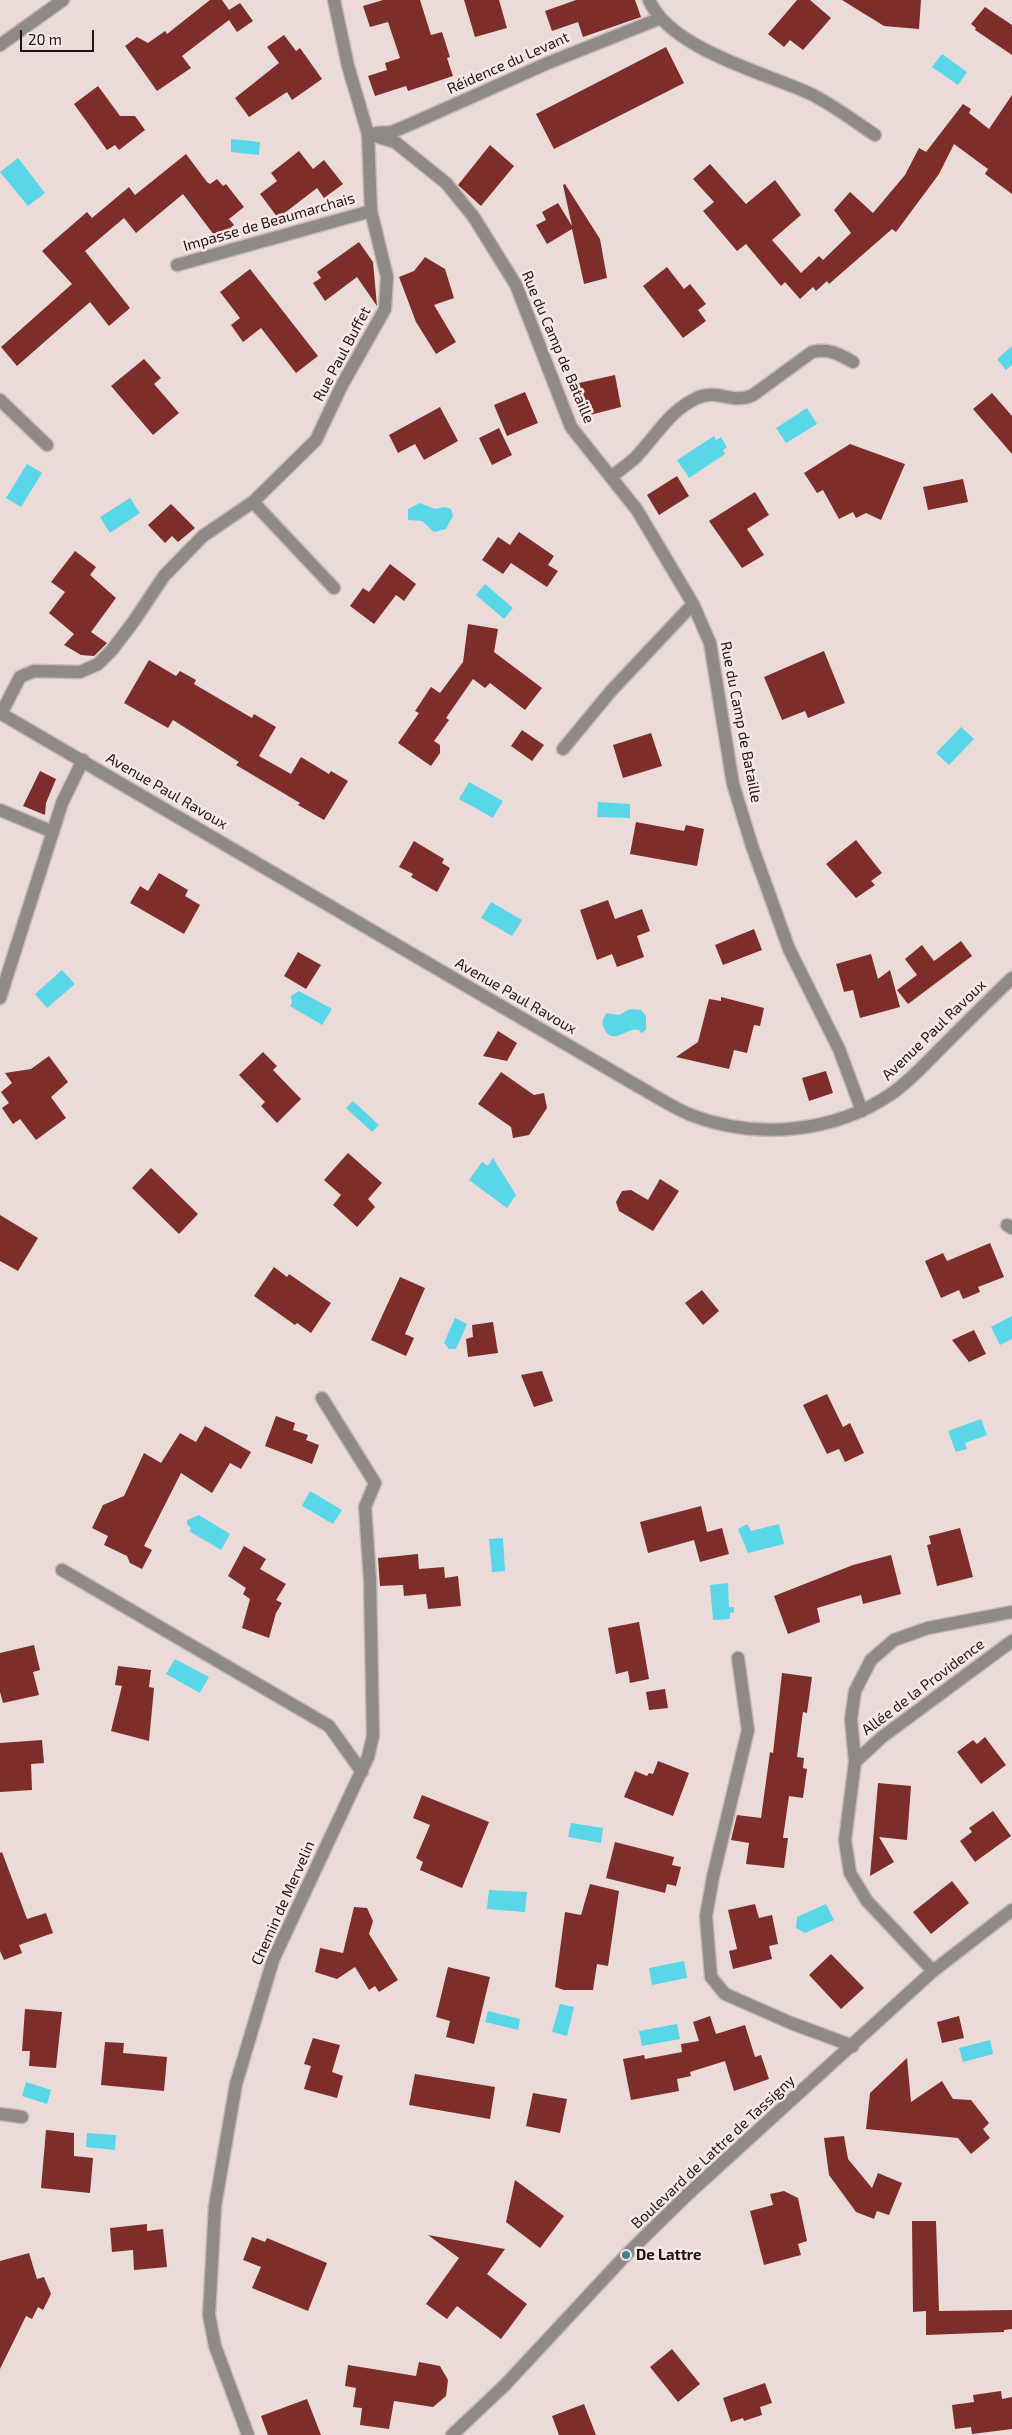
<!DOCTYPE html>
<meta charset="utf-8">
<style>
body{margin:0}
#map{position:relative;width:1012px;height:2435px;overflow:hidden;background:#eadbd9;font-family:"Exo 2",sans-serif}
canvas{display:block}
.scale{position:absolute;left:20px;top:30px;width:74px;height:22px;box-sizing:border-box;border:2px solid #1c1716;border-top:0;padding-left:6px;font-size:15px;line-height:18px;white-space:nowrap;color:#1c1716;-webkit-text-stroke:4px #f7e8e6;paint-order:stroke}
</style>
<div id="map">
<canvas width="1012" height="2435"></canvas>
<div class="scale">20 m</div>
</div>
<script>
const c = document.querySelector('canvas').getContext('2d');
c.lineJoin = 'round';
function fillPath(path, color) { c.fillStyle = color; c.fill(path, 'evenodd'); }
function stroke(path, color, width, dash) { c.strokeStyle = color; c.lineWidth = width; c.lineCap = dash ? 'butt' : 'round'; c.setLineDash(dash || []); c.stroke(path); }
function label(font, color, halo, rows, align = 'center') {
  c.font = font + ' "Exo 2",sans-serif'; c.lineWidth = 5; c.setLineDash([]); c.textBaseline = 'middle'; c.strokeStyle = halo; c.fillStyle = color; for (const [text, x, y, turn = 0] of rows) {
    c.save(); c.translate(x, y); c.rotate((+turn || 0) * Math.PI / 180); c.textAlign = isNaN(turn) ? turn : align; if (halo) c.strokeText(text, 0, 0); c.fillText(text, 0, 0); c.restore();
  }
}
const water = new Path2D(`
 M942,54L967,72L958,85L932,67Z
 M231,139L260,142L259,155L231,152Z
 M18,158L45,193L28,206L0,172Z
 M1012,346V365L1006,370L997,359Z
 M807,408L817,424L786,443L776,428Z
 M714,436L716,440L721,437L727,447L723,450L725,454L689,478L677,460Z
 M27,464L42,473L21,507L6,498Z
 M130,498L140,513L110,533L100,517Z
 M420,503L435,509L445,507L451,509L453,516L446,529L434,532L422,521L408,520V509Z
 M485,584L513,608L504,619L476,595Z
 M961,727L974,739L949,765L936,753Z
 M469,782L503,801L493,818L459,799Z
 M598,802L630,804V818L597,817Z
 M491,902L522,920L512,936L481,918Z
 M62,970L75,984L47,1008L35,994Z
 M299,991L332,1009L322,1025L290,1006L292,1003L291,996Z
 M630,1009L641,1010L646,1016V1030L641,1033L639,1030C627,1026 609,1051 602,1022L606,1013L619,1015Z
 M353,1101L379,1125L372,1132L346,1108Z
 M493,1158L516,1195L507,1208L469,1180L482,1162L488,1166Z
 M1012,1316V1339L1000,1345L991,1327Z
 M455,1318L467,1324L456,1349H449L444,1343Z
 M981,1419L987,1435L965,1443L967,1449L956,1452L948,1431Z
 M310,1491L342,1510L333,1524L302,1506Z
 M199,1515L230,1534L221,1550L189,1531L191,1528L187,1524V1520Z
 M747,1524L751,1531L779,1524L784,1544L748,1553L738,1529Z
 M503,1538L505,1571L492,1572L489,1539Z
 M728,1583L729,1607H734V1612L730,1613V1619L713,1620L710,1585Z
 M175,1659L209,1677L200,1693L166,1674Z
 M571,1823L603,1828L601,1843L568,1837Z
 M489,1890L527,1892L525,1912L487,1909Z
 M826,1904L834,1920L805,1933L796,1928L797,1917Z
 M684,1961L687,1978L652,1985L649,1968Z
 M560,2004L574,2007L567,2036L552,2032Z
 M488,2011L520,2019L518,2030L485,2022Z
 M677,2024L680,2039L642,2046L639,2031Z
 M990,2040L993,2054L963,2062L959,2048Z
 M26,2082L51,2090L47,2104L22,2096Z
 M87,2133L116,2135L115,2150L86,2147Z`);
const building = new Path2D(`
 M210,0H222L229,10L240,3L253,21L237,32L229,20L182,56L191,68L157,91L125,46L137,37L148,43L165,31L167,34Z
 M383,0H420L431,35L442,32L450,57L447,58L453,76L408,91L406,86L375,96L368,76L387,70L385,63L400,58L388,22L370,27L363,6Z
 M464,0H499L507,28L475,37Z
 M576,0H635L641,17L583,37L578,22L552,31L545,11Z
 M797,0H810L831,18L803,50L790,40L784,47L768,34Z
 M842,0H921L919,29L884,26Z
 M985,7L1012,25V55L975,30L976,28L971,24Z
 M284,35L296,51L300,48L322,79L292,100L287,92L249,117L235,98L279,63L267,47Z
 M666,47L684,83L554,149L536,114Z
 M98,86L120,116H135L145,130L119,150L115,145L107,150L74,104Z
 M1012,95V194L985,174L988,169L954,144L939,174L896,232L892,229L829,284L827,281L816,291L813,287L800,299L785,282L781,286L746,244L737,251L703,211L714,202L693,179L710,164L746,204L775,180L801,215L772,240L801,273L819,256L823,260L851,233L834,210L850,192L873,213L905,175L919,148L926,152L963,104L971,109L969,113L989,129Z
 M490,145L514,166L481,206L458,185Z
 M299,151L313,169L324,160L343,184L324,198L317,188L278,218L260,194L277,181L271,173Z
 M186,154L207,182L210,184L217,179L223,186L226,184L244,207L229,219L234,225L217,239L183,194L136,233L124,218L85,251L130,308L109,326L90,302L17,366L1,347L72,284L42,251L87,212L92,218L129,187L135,195Z
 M565,184L600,239L607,278L584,284L572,229L547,244L536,225L546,220L542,212L558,203L572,226L563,185Z
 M359,242L373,262L377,306L357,277L325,301L313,283L321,278L317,272Z
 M425,257L445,269L454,298L434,305L456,342L436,354L416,322L399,277L414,271Z
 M667,267L684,289L690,284L706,304L698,310L706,321L683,338L643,286Z
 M250,269L318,356L296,373L261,328L243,342L231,325L240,318L220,292Z
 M144,359L161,378L154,384L179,413L153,435L111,386Z
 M615,375L621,407L586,416L579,383Z
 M525,392L538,423L507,436L494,405Z
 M992,393L1012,416V454L973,409Z
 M440,407L458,441L424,460L415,444L398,453L389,435Z
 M499,428L512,455L492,465L479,438Z
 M850,444L905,464L881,520L866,513L856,518L853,512L839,519L823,490L817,493L804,473Z
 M677,476L689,496L659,515L647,495Z
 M963,479L968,502L928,510L923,487Z
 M755,492L769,515L747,529L764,555L742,568L709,521Z
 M171,504L195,528L178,542L172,536L165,543L148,525Z
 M519,532L554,556L548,565L558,571L547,587L511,563L503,574L482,560L498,537L510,545Z
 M75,551L96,567L90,575L116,598L91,632L107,643L94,656L81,655L64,645L74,634L49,613L65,592L51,582Z
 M390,564L416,584L404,601L396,595L374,624L350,606L363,588L369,592Z
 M468,624L498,629L494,652L542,688L525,710L490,683L485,688L473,679L446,718L449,720L434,741L440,745V753L431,766L398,743L419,713L415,711L431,687L440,693L463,662Z
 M824,651L845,703L808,718L805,711L782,720L764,677Z
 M149,660L176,676L180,671L196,680L194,684L252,718L254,714L276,727L259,756L291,774L301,757L329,774L331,771L348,781L324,820L298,805L300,803L236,765L239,762L173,720L168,728L124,703Z
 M522,730L544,745L532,761L511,746Z
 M651,733L662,766L623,778L613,745Z
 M40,771L56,779L46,803L45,815L23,806Z
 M636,822L684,831L686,825L704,829L697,866L630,854Z
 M856,840L882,873L871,881L875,885L856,898L826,864Z
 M414,841L444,859L442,863L450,868L437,892L411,877L413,874L399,867Z
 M159,873L188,890L185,896L200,905L184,934L130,903L140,886L148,891Z
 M608,900L615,919L642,909L650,931L637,936L644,957L617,967L612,954L597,960L580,910Z
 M754,929L762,950L723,965L715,945Z
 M961,941L972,956L908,1004L897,990L917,975L905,959L922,945L934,961Z
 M298,952L321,965L306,989L284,976Z
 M871,954L878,979L890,970L900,1007L860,1018L853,990L844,992L836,964Z
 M721,997L764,1008L760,1026L754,1025L747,1053L734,1050L729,1069L676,1057L698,1042L709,999L721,1001Z
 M498,1031L517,1043L507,1061L483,1056Z
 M263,1052L277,1066L273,1070L301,1099L277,1123L261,1106L265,1102L239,1075Z
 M49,1056L68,1082L51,1097L66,1118L36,1140L20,1119L13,1124L2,1108L9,1103L1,1092L12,1083L5,1073L31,1069Z
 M826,1071L833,1093L809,1101L802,1078Z
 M501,1072L534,1095L544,1093L547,1108L529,1135L513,1138L511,1127L478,1104Z
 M348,1153L382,1183L368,1199L375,1207L357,1227L333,1205L341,1195L324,1180Z
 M151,1168L198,1214L179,1234L132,1188Z
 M660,1179L679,1191L653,1231L619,1211L616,1202L622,1191L631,1190L648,1200Z
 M0,1215L38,1238L18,1271L0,1261Z
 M990,1243L1004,1277L978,1287L980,1292L963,1299L959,1290L941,1298L925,1261L943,1253L947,1261Z
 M274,1267L287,1277L289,1274L331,1303L311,1333L297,1323L295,1325L254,1296Z
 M400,1277L425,1288L405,1334L414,1338L406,1356L371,1340Z
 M702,1290L719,1311L703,1325L685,1303Z
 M493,1322L498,1353L468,1357L466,1339L473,1337L472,1325Z
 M974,1330L986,1354L969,1362L952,1340Z
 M542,1371L553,1401L534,1407L521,1375Z
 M827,1394L843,1427L850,1423L864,1453L845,1462L839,1449L827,1454L803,1405Z
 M276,1416L295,1423L293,1430L308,1435L306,1440L319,1445L312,1464L265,1446Z
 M205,1426L251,1452L241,1469L230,1463L212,1493L181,1473L144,1546L152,1550L142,1569L130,1563L127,1556L104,1545L108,1536L92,1528L103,1505L124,1496L144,1453L161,1463L180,1433L196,1442Z
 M701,1506L707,1532L722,1528L729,1554L700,1562L694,1540L648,1553L640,1522Z
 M960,1528L973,1577L937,1586L927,1545L931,1544L929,1536Z
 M244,1546L266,1559L260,1569L286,1584L276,1600L282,1603L276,1613L269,1638L242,1628L250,1599L243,1594L246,1588L228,1576Z
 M418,1554L419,1569L444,1567L445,1578L458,1576L461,1606L428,1609L426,1594L404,1596L403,1585L380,1586L378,1558Z
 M891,1555L901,1594L863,1604L861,1595L817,1608L820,1622L788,1634L774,1596L853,1565Z
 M639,1622L649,1679L630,1683L628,1671L616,1674L608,1628Z
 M34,1645L40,1670L33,1672L39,1695L3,1703L0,1692V1653Z
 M118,1666L151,1670L149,1687L154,1688L149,1741L111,1731L122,1686L115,1685Z
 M782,1673L812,1677L807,1713L803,1712L797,1757L804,1758L803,1768L807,1769L803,1798L789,1796L783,1838H788L784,1868L746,1864L749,1843L731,1840L737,1815L761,1818L770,1752L773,1753Z
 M665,1689L668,1708L649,1710L646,1692Z
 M985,1737L1006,1765L981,1784L957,1752L973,1740L977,1744Z
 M42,1740L44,1763L31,1764L32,1790L0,1792V1743Z
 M658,1761L689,1773L673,1816L624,1797L635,1771L647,1776L649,1773L653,1774Z
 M878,1783L911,1786L907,1840L879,1837L894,1862L870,1876Z
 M422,1795L489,1822L462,1888L420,1870L423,1862L416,1858L430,1825L413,1818Z
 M993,1811L1011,1836L975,1862L960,1841L972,1832L969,1828Z
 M615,1842L674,1857L672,1865L681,1867L676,1886L667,1884L665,1893L606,1878Z
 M2,1852L27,1919L46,1913L53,1933L19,1945L22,1953L4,1960L0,1951V1853Z
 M952,1881L969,1903L931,1934L913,1912Z
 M590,1884L619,1891L608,1966L597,1964L593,1990H564L555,1987L565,1912L581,1915Z
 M755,1904L759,1918L772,1915L778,1944L769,1946L772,1959L733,1969L729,1951L737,1949L728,1910Z
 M354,1907L367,1908L373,1921L369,1934L398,1980L379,1992L375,1986L369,1990L355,1967L337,1979L315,1972L320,1948L343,1953Z
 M831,1954L864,1988L841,2009L809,1975Z
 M448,1967L490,1977L474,2044L446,2037L450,2021L436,2017Z
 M25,2009L62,2012L56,2068L29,2066L30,2051H22Z
 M710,2016L716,2034L745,2025L755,2057L761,2055L769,2079L734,2091L725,2061L690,2072L691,2076L677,2079L679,2091L631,2100L623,2059L644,2055L645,2059L682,2052L681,2044L699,2041L693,2022Z
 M959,2016L964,2038L942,2043L937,2022Z
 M313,2038L340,2045L332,2072L343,2076L337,2098L304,2089L311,2066L304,2064Z
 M105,2042L124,2043L123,2053L167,2057L164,2091L101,2085Z
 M907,2058L911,2102L942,2081L953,2099L971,2100L989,2123L983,2129L990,2138L971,2154L958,2138L866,2129L870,2093Z
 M415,2074L495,2087L490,2119L409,2105Z
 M533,2093L567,2099L560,2133L526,2126Z
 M46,2130L74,2133V2156L93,2158L90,2193L41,2188Z
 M844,2136L848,2159L872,2188L878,2173L902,2183L889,2215L877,2211L874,2219L856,2212L829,2175L824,2138Z
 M515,2180L564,2216L540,2248L506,2222Z
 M784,2191L798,2198L807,2241L798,2244L801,2255L764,2265L750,2211L773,2205L770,2194Z
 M912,2221H936L939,2311L1012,2310V2329L1004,2330V2332L926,2335V2311L913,2312Z
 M147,2224V2231L163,2229L167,2267L134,2270L133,2250L112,2252L110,2228Z
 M428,2235L505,2249L487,2274L527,2304L501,2339L457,2306L447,2319L426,2304L459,2258Z
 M252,2237L265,2242L267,2238L327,2263L308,2311L252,2288L261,2267L243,2260Z
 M29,2253L37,2279L44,2277L51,2294L43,2310L38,2307L32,2319L26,2316L0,2369V2261Z
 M672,2349L700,2384L678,2402L650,2367Z
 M419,2362L440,2366L448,2380L446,2396L433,2407L394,2401L389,2429L360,2425L362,2408L353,2407L356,2388L345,2386L348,2365L416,2376Z
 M765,2383L772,2403L760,2407L762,2415L744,2421L743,2418L731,2422L723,2398Z
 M1001,2391L1002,2399L1012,2397V2429L972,2434L971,2427L955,2429L952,2405L974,2402L973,2395Z
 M307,2399L321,2435H268L261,2416Z
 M584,2404L596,2435H559L552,2416Z`);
const minor = new Path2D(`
 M649,0C670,49 765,73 811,94C833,105 854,121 875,135
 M0,45L63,0
 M376,133L392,132L411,124L548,63L661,18
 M368,134L395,142L446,183L473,216L516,285L571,427L637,510L693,604L710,643L733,784L752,846L789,949L839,1049L862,1111
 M177,265L371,211
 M0,400L47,445
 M612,476C620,470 629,464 636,457C656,436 670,410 697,398C718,388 733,405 753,395L812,352C828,348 839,354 853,362
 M253,502L334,588
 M1,714L20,677L34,671L80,672L98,664L112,650L134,621L164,576L203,536L253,502L316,440L342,385L385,309L387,277L371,211L368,134L348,66L334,0
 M563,749L611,691L693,604
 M0,810L53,832
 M0,998L62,803L83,760
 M1007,1225L1012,1228
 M62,1570L329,1726L362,1772
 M738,1658L748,1730L713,1877L706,1916L711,1977L725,1994L791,2023L853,2046
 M855,1762L851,1719L855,1691L871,1660L894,1640L928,1628L1012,1612
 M933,1971L867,1901L850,1873L845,1840L855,1762L882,1737L1012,1641
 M0,2114L22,2117
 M248,2435L215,2346L209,2315L215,2206L236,2084L273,1960L368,1757L373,1736L370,1580L365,1507L375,1483L322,1398`);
const tertiary = new Path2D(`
 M0,713L641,1088C657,1097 674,1108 691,1115C756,1140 834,1133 891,1094C910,1081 926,1063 942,1047C965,1024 988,1001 1012,978
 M452,2435L505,2385L626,2255L687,2195L933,1971L1012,1910`);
const markers = [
 [626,2255,5,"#3d838d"]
];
const streetNames = [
 ["Réidence du Levant",508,63,-24],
 ["Impasse de Beaumarchais",269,222,-16],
 ["Rue du Camp de Bataille",558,347,67],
 ["Rue Paul Buffet",342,354,-62],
 ["Rue du Camp de Bataille",741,722,79],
 ["Avenue Paul Ravoux",167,791,30],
 ["Avenue Paul Ravoux",516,996,30],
 ["Avenue Paul Ravoux",934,1030,-44],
 ["Allée de la Providence",923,1687,-37],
 ["Chemin de Mervelin",283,1903,-66],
 ["Boulevard de Lattre de Tassigny",713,2152,-43]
];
const poiNames = [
 ["De Lattre",636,2255]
];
fillPath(water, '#59d6e7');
fillPath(building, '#7d2d2a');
stroke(minor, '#c5b8b6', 15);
stroke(tertiary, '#c5b8b6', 15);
stroke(minor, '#8f8988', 12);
stroke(tertiary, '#8f8988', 12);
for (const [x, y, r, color] of markers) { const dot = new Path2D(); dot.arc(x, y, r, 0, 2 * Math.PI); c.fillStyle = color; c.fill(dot); stroke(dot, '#f7e8e6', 2); }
label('15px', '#1c1716', '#f7e8e6', streetNames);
label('bold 15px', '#1c1716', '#f7e8e6', poiNames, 'left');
</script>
